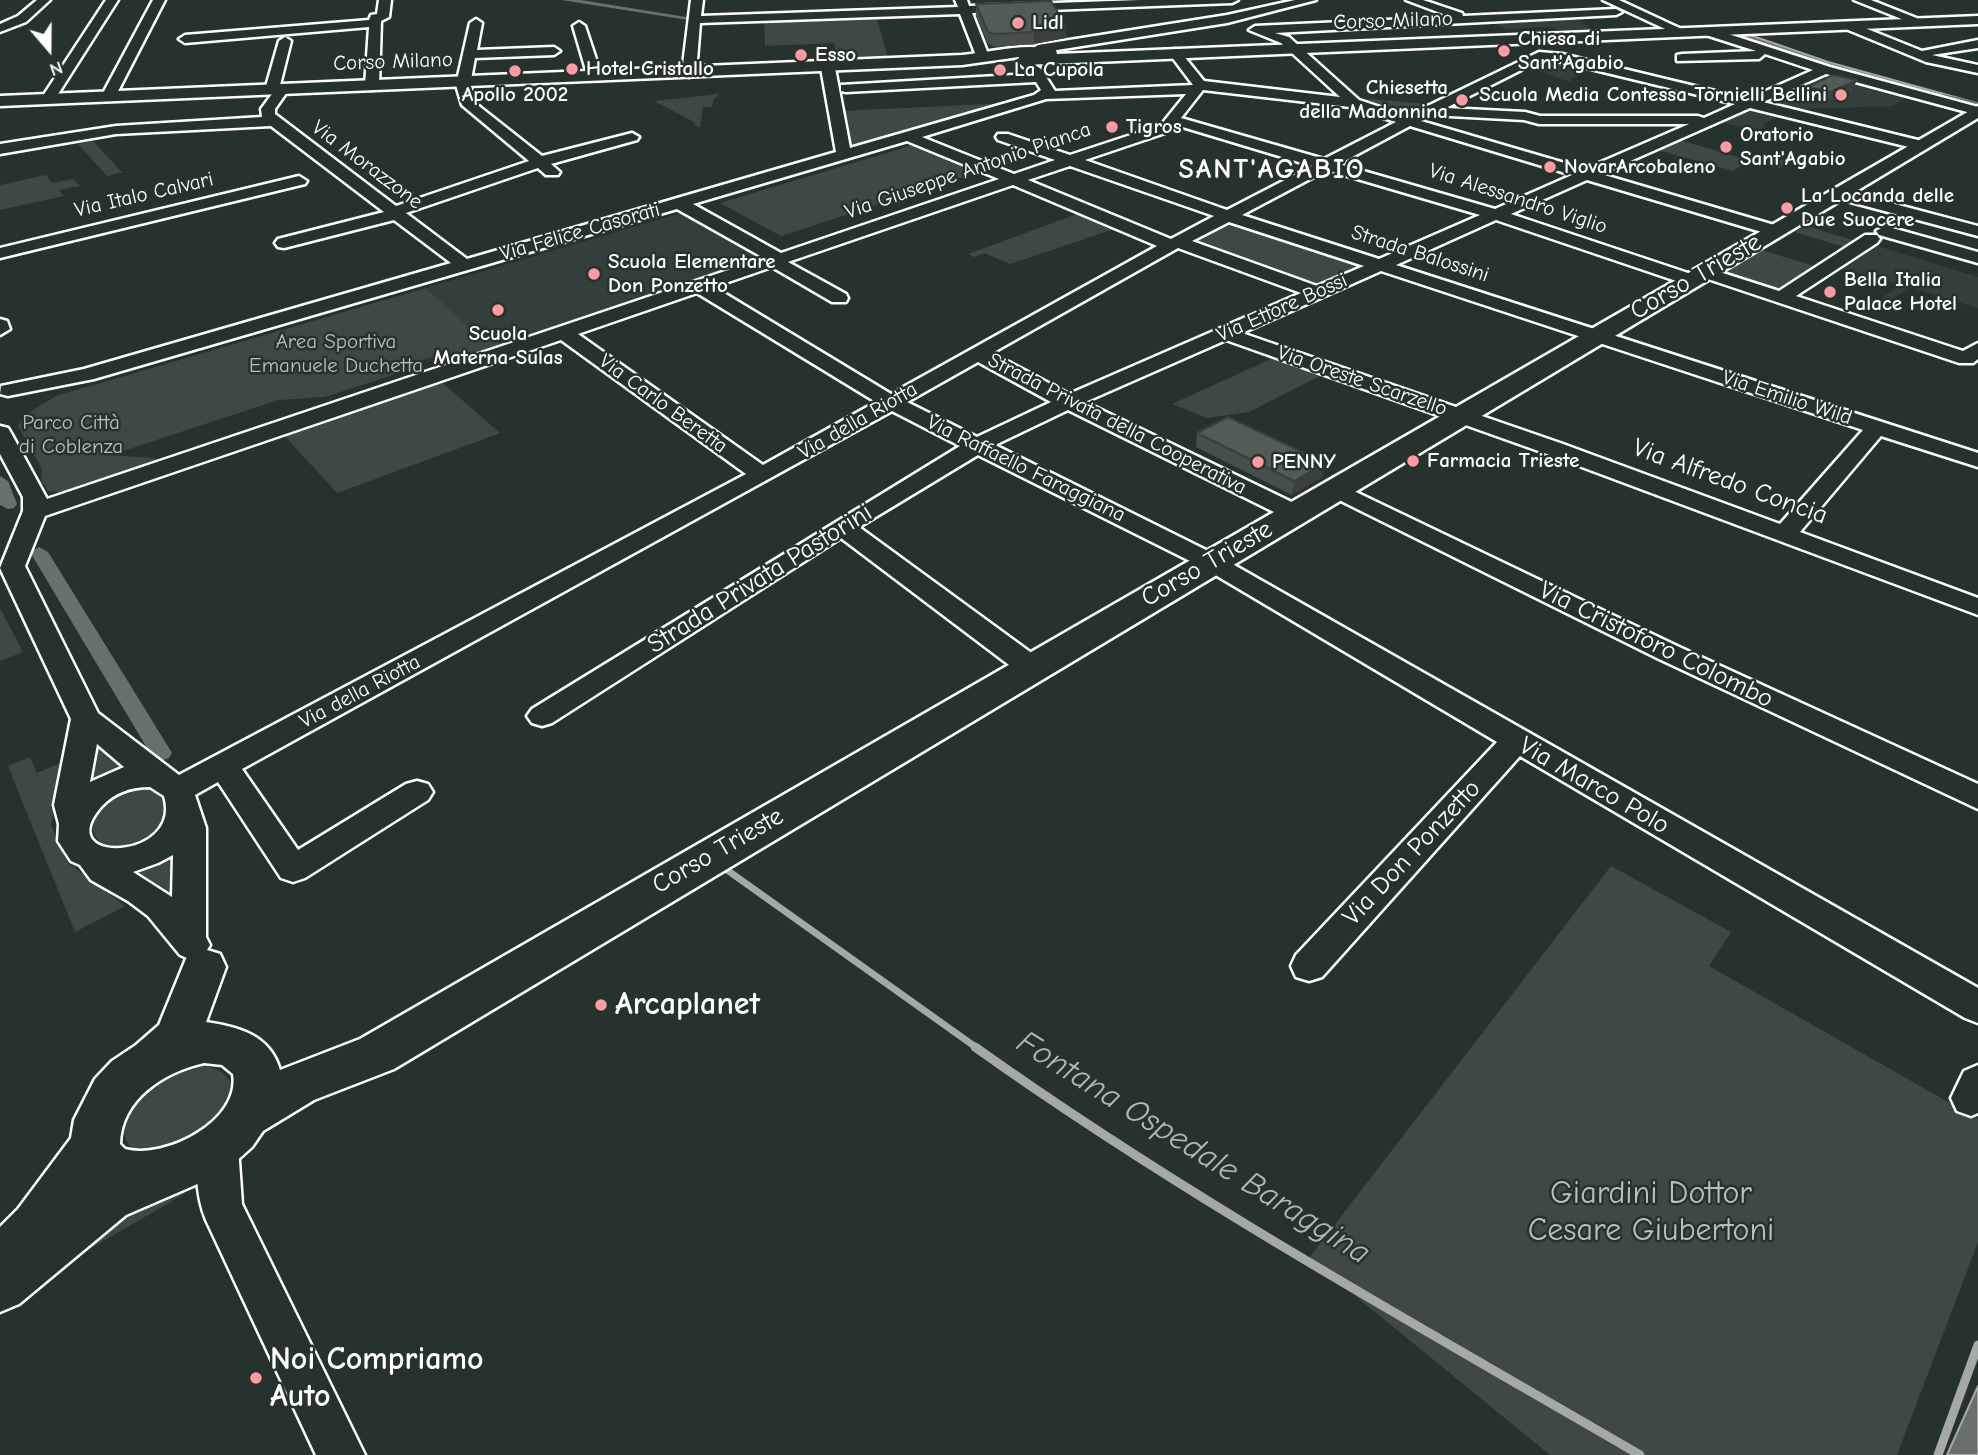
<!DOCTYPE html>
<meta charset="utf-8">
<style>
body{margin:0}
#map{position:relative;width:1978px;height:1455px;overflow:hidden;background:#26332d;font-family:"Comic Neue",sans-serif}
canvas{display:block}
.north{position:absolute;left:14px;top:14px;width:70px;height:70px;-webkit-text-stroke:5px #26332d;paint-order:stroke;rotate:160deg;font-size:19px;font-weight:700;line-height:28px;text-align:center;color:#fff}
.north::after{content:'';display:block;margin:auto;width:24px;height:32px;background:#fff;clip-path:polygon(50% 0,100% 100%,50% 72%,0 100%)}
</style>
<div id="map">
<canvas width="1978" height="1455"></canvas>
<div class="north">N</div>
</div>
<script>
const c = document.querySelector('canvas').getContext('2d');
c.lineJoin = 'round';
function fillPath(path, color) { c.fillStyle = color; c.fill(path, 'evenodd'); }
function stroke(path, color, width, dash) { c.strokeStyle = color; c.lineWidth = width; c.lineCap = dash ? 'butt' : 'round'; c.setLineDash(dash || []); c.stroke(path); }
function label(font, color, halo, rows, align = 'center') {
  c.font = font + ' "Comic Neue",sans-serif'; c.lineWidth = 5; c.setLineDash([]); c.textBaseline = 'middle'; c.strokeStyle = halo; c.fillStyle = color; for (const [text, x, y, turn = 0] of rows) {
    c.save(); c.translate(x, y); c.rotate((+turn || 0) * Math.PI / 180); c.textAlign = isNaN(turn) ? turn : align; if (halo) c.strokeText(text, 0, 0); c.fillText(text, 0, 0); c.restore();
  }
}
const built = new Path2D(`
 M1572,17L1601,34L1579,35L1549,27L1507,29L1488,21Z
 M1558,59L1596,68L1570,79L1573,80L1570,82L1533,69Z
 M1828,74L1906,97L1893,106L1803,109L1798,112L1764,103Z
 M1755,107L1783,114L1762,125L1766,127L1758,131L1719,122Z
 M681,213L761,258L500,344L478,324L469,327L426,288Z
 M1871,244L1978,277V308L1910,287L1895,297L1905,301L1896,307L1877,301L1901,285L1836,267L1844,262L1850,264L1869,252L1863,249Z`);
const green = new Path2D(`
 M876,15L889,62L838,64L834,43L765,46L764,20Z
 M720,94L714,98L712,107H703L700,128L694,125L696,123L654,101Z
 M1356,98L1431,104L1405,118L1366,106Z
 M1008,103L850,148L842,111Z
 M1679,140L1752,161L1763,155L1789,162L1779,168L1752,161L1732,171L1658,150Z
 M93,141L120,170L124,172L107,176L78,144Z
 M913,145L979,172L781,236L720,203Z
 M46,175L52,183L73,179L80,186L59,190L64,196L0,210V185Z
 M1080,213L1117,228L1010,264L985,253L974,257L968,254Z
 M1232,221L1365,265L1316,287L1189,244Z
 M1806,226L1859,242L1848,248L1795,232Z
 M1761,250L1814,266L1812,269L1820,271L1787,289L1766,286L1723,272Z
 M426,288L469,327L478,324L500,344L454,360L429,358L401,367L396,374L325,397L278,400L111,455L151,458L156,459V462L150,466L68,493L48,491L41,480L42,469L18,426L25,415L56,396Z
 M1273,358L1322,375L1249,412L1207,418L1172,404Z
 M438,379L500,433L337,493L281,432Z
 M0,608L23,652L0,661Z
 M88,729L143,770L91,788L86,753Z
 M30,757L37,773L65,761L51,825L67,862L125,906L75,932L8,766Z
 M151,786L166,802L168,818L146,846C114,850 97,855 89,817L113,788Z
 M183,834L181,918L113,867Z
 M1611,866L1731,932L1709,966L1978,1119V1242L1897,1455H1550L1309,1258Z
 M198,1065C221,1067 243,1082 228,1107C224,1114 214,1121 209,1126C203,1132 196,1142 189,1145C179,1149 164,1150 152,1152C129,1156 118,1135 126,1115C130,1106 142,1091 149,1085C162,1074 182,1068 198,1065Z
 M168,1190L186,1193L0,1301L68,1238Z`);
const water = new Path2D(`
 M1731,34H1747L1828,62L1973,102L1967,105L1904,90Z
 M1978,1386V1455H1947Z`);
const streamFar1 = new Path2D(`
 M727,870L977,1048`);
const stream = new Path2D(`
 M975,1047C1187,1198 1415,1324 1640,1455
 M1938,1455L1978,1345`);
const canal = new Path2D(`
 M561,0H581L692,18L688,20Z
 M1943,94L1978,102V108L1940,99L1938,97Z
 M0,476L8,481L17,504L14,508L8,509L0,505Z
 M39,547L48,552L169,748L172,753L169,758L161,761L153,758L30,552Z`);
const minor = new Path2D(`
 M37,0H50L26,22L0,32V24L18,16Z
 M106,0H118L53,102H43L41,99Z
 M153,0H165L115,97L108,101L103,100L101,97Z
 M379,0H391L389,17L381,21L379,86L372,90L365,86L369,27L185,43L179,39L185,35L369,20L371,15L377,14Z
 M691,0H703L701,16L958,7L955,0H967L969,6L1140,0H1238L1232,3L972,13L988,54L978,62L972,58L975,53L960,14L700,23L696,73L689,77L682,73Z
 M1295,0H1316L1227,23L1038,53L1032,49L1038,45L1227,15Z
 M1406,0H1423L1462,13L1463,16L1616,9L1622,12L1616,15L1275,33L1289,37L1359,100L1407,116L1539,52L1562,54L1748,99L1813,70L1765,54L1759,59L1677,61V55L1682,54L1756,51L1706,35V29L1710,28L1830,67L1978,107V115L1826,74L1763,102L1926,142L1929,145L1926,148L1921,150L1750,108L1601,174L1781,227L1784,231L1775,236L1587,180L1511,214L1697,276L1695,272L1698,268L1704,267L1779,291L1865,235H1877L1880,239L1877,243L1796,296L1963,351L1978,343V359L1973,363H1959L1699,276L1701,280L1699,284H1685L1496,220L1396,265L1978,453V467L1881,436L1800,532L1978,598V615L1547,454L1226,340L1085,402L1304,508L1307,513L1304,518L1295,520L1286,518L1068,410L995,445L1220,557L1978,988V1023L1965,1018L1520,756L1322,977L1309,981L1296,977L1291,966L1296,955L1497,742L1202,567L978,455L859,527L1041,660L1045,667L1041,674L1031,676L1021,674L841,538L552,723L542,726L532,723L527,716L532,709L960,446L892,411L242,769L298,850L406,784L417,781L428,784L433,792L428,800L305,878L293,882L281,878L218,782L195,795L206,828V937L210,945L204,955L192,960L180,955L148,916L128,901L91,880L80,865L71,861L58,841L59,824L54,805L71,719L0,568L23,511V497L0,454V426L8,428L11,433L47,499L764,258L677,209L94,379L8,396L0,394L1,386L84,369L451,263L394,220L284,248L278,247L275,243L278,239L384,212L271,126L116,134L0,154V144L116,126L262,117L261,109L272,94L265,90L279,41L285,37L291,41L280,85L289,89L275,109V114L396,206L529,161L462,105L456,85L470,23L476,19L482,23L477,50L554,47L560,51L554,55L475,58L470,85L475,103L542,156L632,133L639,137L637,140L551,164L560,172L558,175H546L538,168L406,213L467,259L836,152L821,68L823,65L828,64L835,68L850,148L1034,95L1041,90L1036,82L846,92L841,91V85L1031,74L1016,60L1022,56L1041,69L1055,91L1193,85L1169,53L1175,49L1179,50L1204,81L1340,97L1281,43L1249,30L1255,26L1451,17ZM1541,60L1562,62L1735,104L1704,118L1698,116H1540L1525,112L1446,108ZM1203,90L1350,107L1396,122L1324,159L1181,118ZM1186,94L1161,125L1070,155L1008,134H998L996,137L998,140L1055,160L1014,174L922,137L1046,99ZM1431,115L1524,120L1539,124H1689L1585,169L1421,121ZM1176,125L1312,166L1227,210L1085,160L1171,131ZM1410,126L1572,175L1495,209L1339,164ZM907,141L999,179L781,253L693,204ZM1070,166L1214,216L1171,239L1028,180ZM1327,170L1480,215L1379,259L1242,215ZM1013,185L1157,246L891,394L714,287L772,267L832,302H846L848,298L846,294L788,262ZM1229,222L1364,266L1317,286L1192,241ZM1178,248L1301,293L1069,394L992,353ZM1381,271L1863,430L1780,524L1563,444L1242,333ZM697,293L876,402L763,465L578,334ZM561,340L746,474L179,775L98,713L25,566L45,516ZM978,362L1051,402L977,437L907,402ZM97,744L124,767L90,782ZM150,787L164,796C184,861 50,866 101,807C115,792 131,787 150,787ZM173,855L172,897L133,872L158,863Z
 M1603,0H1619L1690,33L1680,36Z
 M1854,0H1871L1929,23L1919,26Z
 M579,22L585,26L602,77L600,80H590L588,77L573,26Z
 M1850,22L1922,51L1978,40V48L1932,55L1978,65V73L1926,62L1846,29L1844,26Z
 M299,176L307,181L305,184L0,258V248Z
 M1838,189L1978,226V236L1832,197L1830,194Z
 M1885,226L1978,252V263L1879,235L1876,231Z
 M0,319L7,321L10,329L0,335Z
 M1335,482L1677,646L1978,784V809L1657,658L1327,494L1323,489L1327,484Z
 M1978,1065V1113L1971,1116L1957,1111L1951,1098L1964,1071Z
 M218,1128L232,1134L238,1147L242,1204L365,1455H316L206,1220C196,1196 193,1158 204,1134Z`);
const major = new Path2D(`
 M1978,16V24L1025,65L1019,63V57L962,65L0,106V96L962,55C994,52 1024,42 1056,50L1057,54Z
 M1978,106V118L394,1069L314,1100L263,1131L252,1147L223,1173L126,1215L19,1304L0,1312V1227L18,1209L71,1138L74,1120L95,1079L112,1061L136,1045L159,1025L188,954L204,949L220,954L226,967L206,1022C239,1027 270,1035 280,1070L360,1039ZM204,1063L222,1065L233,1074C241,1121 165,1160 125,1149L120,1144C121,1099 164,1072 204,1063Z`);
const wall = new Path2D(`
 M976,4L1066,26V38L1034,44L995,47L988,44L976,15Z
 M1807,87L1852,91L1827,102L1803,97Z
 M1197,433L1325,463L1322,477L1292,495L1196,447Z`);
const shadedWall = new Path2D(`
 M1066,26V38L1034,44V32Z
 M1857,80L1852,91L1827,102L1831,92Z
 M1325,463L1322,477L1292,495L1294,481Z`);
const building = new Path2D(`
 M1051,1L1066,26L1034,32L995,34L988,32L976,4Z
 M1833,75L1857,80L1831,92L1807,87Z
 M1228,417L1325,463L1294,481L1197,433Z`);
const markers = [
 [1018,23,7,"#ff9aa2"],
 [1504,51,7,"#ff9aa2"],
 [801,55,7,"#ff9aa2"],
 [572,69,7,"#ff9aa2"],
 [1000,70,7,"#ff9aa2"],
 [515,71,7,"#ff9aa2"],
 [1841,95,7,"#ff9aa2"],
 [1462,100,7,"#ff9aa2"],
 [1112,127,7,"#ff9aa2"],
 [1726,147,7,"#ff9aa2"],
 [1550,167,7,"#ff9aa2"],
 [1787,208,7,"#ff9aa2"],
 [594,274,7,"#ff9aa2"],
 [1830,292,7,"#ff9aa2"],
 [498,310,7,"#ff9aa2"],
 [1413,461,7,"#ff9aa2"],
 [1258,462,7,"#ff9aa2"],
 [601,1005,7,"#ff9aa2"],
 [256,1378,7,"#ff9aa2"]
];
const farStreetnames = [
 ["Corso Milano",1393,21,-2],
 ["Corso Milano",393,62,-2],
 ["Via Morazzone",367,165,37],
 ["Via Giuseppe Antonio Pianca",968,171,-19],
 ["Via Italo Calvari",144,195,-13],
 ["Via Alessandro Viglio",1518,199,18],
 ["Via Felice Casorati",580,232,-16],
 ["Strada Balossini",1420,254,18],
 ["Via Ettore Bossi",1282,308,-24],
 ["Via Oreste Scarzello",1362,381,19],
 ["Via Emilio Wild",1787,398,18],
 ["Via Carlo Beretta",663,404,36],
 ["Via della Riotta",858,421,-30],
 ["Strada Privata della Cooperativa",1117,424,27],
 ["Via Raffaello Faraggiana",1026,469,26],
 ["Via della Riotta",360,692,-28]
];
const farPoinames = [
 ["Lidl",1032,23],
 ["Chiesa di",1518,39],
 ["Sant'Agabio",1518,63],
 ["Esso",815,55],
 ["Hotel Cristallo",586,69],
 ["La Cupola",1014,70],
 ["Chiesetta",1448,88,"right"],
 ["della Madonnina",1448,112,"right"],
 ["Apollo 2002",515,95,"center"],
 ["Scuola Media Contessa Tornielli Bellini",1827,95,"right"],
 ["Tigros",1126,127],
 ["Oratorio",1740,135],
 ["Sant'Agabio",1740,159],
 ["NovarArcobaleno",1564,167],
 ["La Locanda delle",1801,196],
 ["Due Suocere",1801,220],
 ["Scuola Elementare",608,262],
 ["Don Ponzetto",608,286],
 ["Bella Italia",1844,280],
 ["Palace Hotel",1844,304],
 ["Scuola",498,334,"center"],
 ["Materna Sulas",498,358,"center"],
 ["Farmacia Trieste",1427,461],
 ["PENNY",1272,462]
];
const farParknames = [
 ["Area Sportiva",336,342],
 ["Emanuele Duchetta",336,366],
 ["Parco Città",71,423],
 ["di Coblenza",71,447]
];
const streetNames = [
 ["Corso Trieste",1696,277,-30],
 ["Via Alfredo Concia",1730,482,20],
 ["Corso Trieste",1207,564,-30],
 ["Strada Privata Pastorini",760,579,-32],
 ["Via Cristoforo Colombo",1656,645,26],
 ["Via Marco Polo",1594,786,30],
 ["Corso Trieste",718,851,-30],
 ["Via Don Ponzetto",1412,853,-47]
];
const farDistrictnames = [
 ["SANT'AGABIO",1272,170]
];
const nearPoinames = [
 ["Arcaplanet",615,1005],
 ["Noi Compriamo",270,1360],
 ["Auto",270,1397]
];
const nearParknames = [
 ["Giardini Dottor",1651,1194],
 ["Cesare Giubertoni",1651,1231]
];
const nearWaternames = [
 ["Fontana Ospedale Baraggina",1193,1148,32]
];
fillPath(built, '#333f3a');
fillPath(green, '#3e4944');
fillPath(water, '#67706c');
stroke(water, '#a4a9a7', 2);
stroke(streamFar1, '#a4a9a7', 7);
stroke(stream, '#a4a9a7', 9);
fillPath(canal, '#67706c');
stroke(minor, '#fff', 5);
stroke(major, '#fff', 5);
fillPath(minor, '#26332d');
fillPath(major, '#26332d');
fillPath(wall, '#464f4b');
fillPath(shadedWall, '#39403d');
fillPath(building, '#515c57');
stroke(building, '#39403d', 2);
for (const [x, y, r, color] of markers) { const dot = new Path2D(); dot.arc(x, y, r, 0, 2 * Math.PI); c.fillStyle = color; c.fill(dot); stroke(dot, '#26332d', 2.5); }
label('21px', '#fff', '#26332d', farStreetnames);
label('bold 21px', '#fff', '#26332d', farPoinames, 'left');
label('21px', '#bbbfbe', '#26332d', farParknames);
label('26px', '#fff', '#26332d', streetNames);
c.letterSpacing = '2px';
label('bold 28px', '#fff', '#26332d', farDistrictnames);
c.letterSpacing = '0px';
label('bold 32px', '#fff', '#26332d', nearPoinames, 'left');
label('32px', '#bbbfbe', '#26332d', nearParknames);
label('italic 33px', '#b3b8b6', '#26332d', nearWaternames);
</script>
